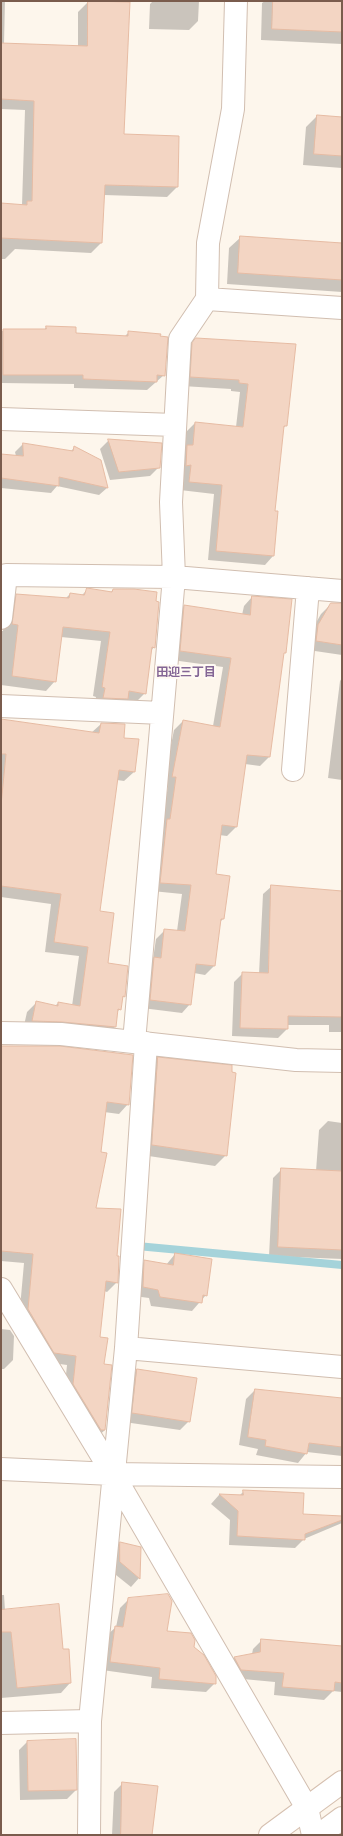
<!DOCTYPE html>
<meta charset="utf-8">
<style>
body{margin:0}
#map{position:relative;width:343px;height:1836px;overflow:hidden;background:#fdf6ec;font-family:"Fira Sans",sans-serif}
canvas{display:block}
.frame{position:absolute;inset:0;border:2px solid #7a5c4d;pointer-events:none}
</style>
<div id="map">
<canvas width="343" height="1836"></canvas>
<div class="frame"></div>
</div>
<script>
const c = document.querySelector('canvas').getContext('2d');
c.lineJoin = 'round';
function fillPath(path, color) { c.fillStyle = color; c.fill(path, 'evenodd'); }
function stroke(path, color, width, dash) { c.strokeStyle = color; c.lineWidth = width; c.lineCap = dash ? 'butt' : 'round'; c.setLineDash(dash || []); c.stroke(path); }
function label(font, color, halo, rows, align = 'center') {
  c.font = font + ' "Fira Sans","Noto Sans JP",sans-serif'; c.lineWidth = 4; c.setLineDash([]); c.textBaseline = 'middle'; c.strokeStyle = halo; c.fillStyle = color; for (const [text, x, y, turn = 0] of rows) {
    c.save(); c.translate(x, y); c.rotate((+turn || 0) * Math.PI / 180); c.textAlign = isNaN(turn) ? turn : align; if (halo) c.strokeText(text, 0, 0); c.fillText(text, 0, 0); c.restore();
  }
}
const shadow = new Path2D(`
 M1,1H5L4,44L78,47V12L88,2L123,135L177,187L167,197L104,195L101,243L91,253L15,249L5,259H1V204L22,205L25,110L1,109Z
 M153,1H199L198,21L189,30L149,29L150,4Z
 M265,1H342V44L261,40L262,3Z
 M317,116L342,117V168L303,165L306,127Z
 M241,237L342,244V292L227,284L229,248Z
 M46,327L75,334L124,337L129,332L164,375L147,390L74,388V384L1,383V331L44,330Z
 M196,339L295,345L286,425L282,430L273,512V556L265,565L208,560L214,494L180,490L186,432L195,423L236,427L240,392L231,391V389L182,386L187,348Z
 M109,440L159,467L150,476L110,480L100,449Z
 M23,444L70,452L74,448L107,488L99,495L57,486L51,493L1,488V455L16,456L15,452Z
 M87,590L110,593L113,590L154,647L151,651L145,693L135,703L94,707L96,697L93,696L101,641L61,637L55,681L46,691L1,685V631H3L7,605L17,595L65,599L70,594L81,596Z
 M252,597L285,652L282,655L269,757L260,766L245,764L236,827L227,836L219,835L215,875L223,919L219,923L214,966L205,975L194,973L190,1004L182,1013L142,1008L145,967L153,959L156,939L165,930L177,931L182,894L152,891L168,786L163,785L174,730L183,721L213,726L223,667L172,660L176,615L184,606L242,615L244,606Z
 M330,605L342,607V655L308,650L309,635L321,614Z
 M342,678V780L328,778L340,681Z
 M1,720L91,733L101,724L122,738L134,772L124,781L117,780L99,912L107,964L124,996L121,1000L120,1009L117,1012L115,1027L105,1037L23,1030L27,1012L37,1002L55,1006L58,1003L72,1006L79,956L45,952L51,904L1,897Z
 M272,886L342,892V1032H329V1025H287V1029L278,1038L232,1036L234,982L243,973L259,974L263,894Z
 M3,1047L128,1104L119,1114L104,1112L95,1209L116,1257L117,1282L107,1292L104,1291L99,1338L105,1430L95,1439L64,1394L67,1365L45,1362L19,1319L24,1263L1,1261V1048Z
 M158,1058L230,1073L226,1155L215,1166L142,1155L147,1069Z
 M328,1121L342,1123V1259L269,1256L273,1178L282,1169L316,1171L319,1130Z
 M175,1254L206,1295L192,1311L151,1306L149,1298L134,1296L136,1270L145,1261L166,1265Z
 M1,1329L10,1330L14,1336L13,1360L4,1369H1Z
 M137,1370L189,1421L180,1430L124,1422L128,1379Z
 M255,1390L342,1399V1456L307,1452L298,1463L256,1455L258,1449L239,1445L246,1399Z
 M244,1491L302,1515L342,1517V1523L304,1539L295,1548L229,1545L230,1520L211,1504L219,1495L239,1496Z
 M120,1543L139,1578L131,1587L111,1571V1552Z
 M1,1595H4L5,1610L62,1650L70,1683L61,1693L1,1698Z
 M129,1599L165,1632L193,1647L215,1683L206,1692L151,1688L152,1677L102,1670L106,1636L116,1627L120,1608Z
 M262,1640L342,1647V1692L333,1691L324,1700L274,1695L275,1682L232,1678L226,1667L234,1658L252,1654L253,1649Z
 M28,1741L76,1790L67,1799L20,1800L19,1750Z
 M123,1783L151,1835H112L114,1792Z`);
const stream = new Path2D(`
 M137,1246L342,1265`);
const building = new Path2D(`
 M88,1L130,2L124,134L179,136L178,187L105,185L102,243L1,238V203L27,205V201H32L34,101L1,99V43L87,46Z
 M273,1H342V32L272,29Z
 M317,115L342,117V156L314,154Z
 M240,236L342,243V280L238,273Z
 M46,326L76,327V333L128,336V331L161,334L160,336L168,337L165,376L157,375V382L83,379V375H3V329H46Z
 M196,338L296,344L287,426H284L275,511H278L274,556L216,551L222,485L189,482L191,465L186,466L187,445H193L195,422L243,427L248,384L239,383V380L190,377L192,343Z
 M108,439L162,443L160,468L119,472Z
 M23,443L73,451L74,446L101,460L108,488L59,477V486L1,478V454L23,456Z
 M87,588L112,592L113,589H134L157,592L156,601L159,602L155,648L152,647L146,694L129,691L128,699L103,698L105,688L102,687L110,632L63,627L56,682L12,676L18,625L12,624L16,594L69,598L70,593L84,595Z
 M252,596L292,599L286,653H284L270,757L247,755L237,827L222,825L216,874L230,876L224,919H221L215,966L196,964L191,1005L150,1000L154,957L161,958L164,929L185,931L191,885L160,883L167,819H170L176,777H172L183,720L220,727L231,658L180,651L184,605L250,615Z
 M331,603H342V645L316,641L318,625Z
 M1,719L99,733L101,723L125,724L124,738L139,739L135,772L119,770L100,911L114,913L108,963L128,966L125,997L123,996L121,1010L118,1009L116,1027L62,1022L32,1021L36,1001L58,1006V1002L80,1006L88,947L54,942L61,894L1,886V805L6,754H1Z
 M271,885L342,891V1017L288,1016V1029L240,1028L242,972L268,973Z
 M2,1046H60L133,1055L129,1105L107,1102L101,1152L107,1153L96,1208L121,1209L117,1256H119L118,1283L106,1281L100,1337L108,1338L104,1364L112,1365L105,1430H101L73,1384L76,1356L54,1353L28,1309L33,1254L1,1251Z
 M158,1057L232,1065V1072L236,1073L227,1156L152,1145Z
 M281,1168L342,1171V1250L278,1247Z
 M175,1253L212,1259L207,1296L203,1295L202,1303L160,1297L158,1290L143,1287L144,1260L173,1265Z
 M137,1369L197,1378L190,1422L132,1413Z
 M255,1389L342,1398V1447L309,1443L307,1454L265,1446L266,1440L248,1437Z
 M243,1490L304,1493L303,1514L342,1516V1520L305,1534V1540L237,1536L238,1511L219,1494L243,1495Z
 M120,1542L141,1547L140,1579L120,1562Z
 M168,1594L172,1601L167,1631L191,1633L195,1640L194,1647L204,1655L216,1676V1684L159,1679L160,1668L110,1662L115,1626L123,1627L128,1598Z
 M59,1604L63,1649H69L71,1683L17,1688L11,1632H1V1610Z
 M261,1639L342,1646V1683L335,1682L334,1691L282,1687L284,1673L241,1670L234,1657L260,1652Z
 M76,1739L77,1790L28,1791L27,1741Z
 M122,1782L158,1786L152,1835H121Z`);
const street = new Path2D(`
 M236,1L233,109L208,243L207,299L342,308
 M1,419L175,425
 M1,618L6,575L174,577L342,591
 M1,706L162,713
 M293,770L308,588
 M1,1033L61,1034L296,1060L342,1061
 M134,1042L174,577L171,502L180,339L207,299
 M1,1289L113,1474L307,1808L313,1835
 M126,1348L342,1367
 M1,1469L113,1474L342,1477
 M1,1723L90,1721
 M89,1835L90,1721L126,1348L146,1043`);
const secondary = new Path2D(`
 M270,1835L342,1782
 M319,1835L342,1818`);
const neighbourhoodNames = [
 ["田迎三丁目",186,673]
];
fillPath(shadow, '#0003');
stroke(stream, '#a5d3da', 8);
fillPath(building, '#f3d5c3');
stroke(building, '#e6bba3', 1);
stroke(street, '#d1beb0', 24);
stroke(secondary, '#d6c0b0', 24);
stroke(street, '#fff', 22);
stroke(secondary, '#fff', 22);
label('bold 12px', '#846695', '#fffaf3', neighbourhoodNames);
</script>
